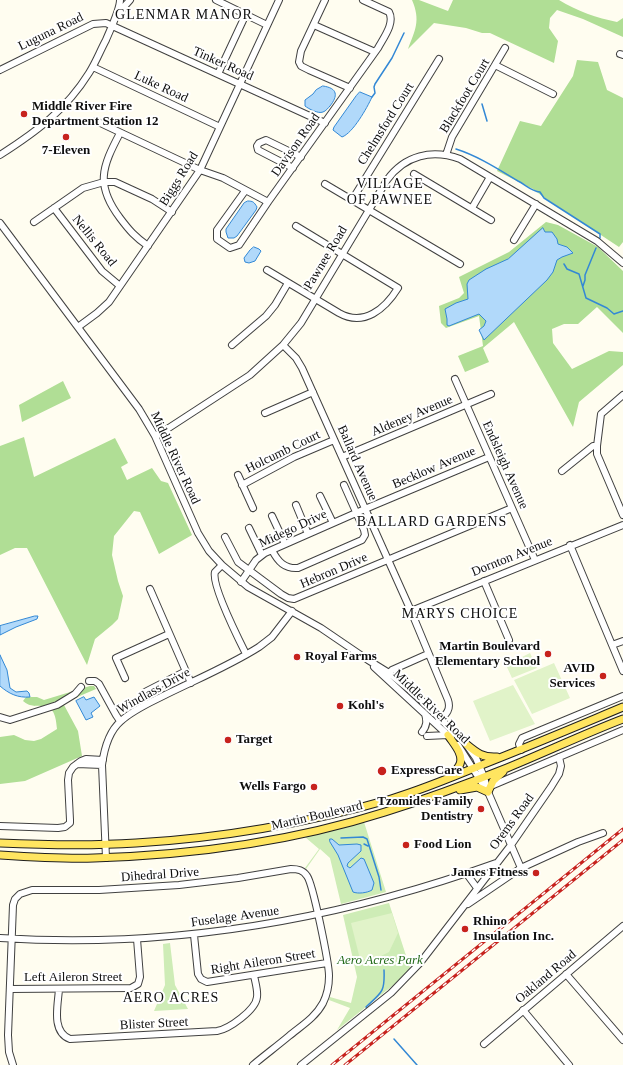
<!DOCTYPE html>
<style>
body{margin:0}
canvas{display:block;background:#fffdf0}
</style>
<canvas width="623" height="1065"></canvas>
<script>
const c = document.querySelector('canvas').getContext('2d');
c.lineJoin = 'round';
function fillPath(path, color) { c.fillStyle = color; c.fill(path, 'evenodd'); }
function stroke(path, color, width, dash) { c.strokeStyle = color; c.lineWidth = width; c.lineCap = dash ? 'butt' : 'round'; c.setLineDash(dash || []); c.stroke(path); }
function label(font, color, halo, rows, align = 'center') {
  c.font = font + ' Georgia,serif'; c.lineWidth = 4; c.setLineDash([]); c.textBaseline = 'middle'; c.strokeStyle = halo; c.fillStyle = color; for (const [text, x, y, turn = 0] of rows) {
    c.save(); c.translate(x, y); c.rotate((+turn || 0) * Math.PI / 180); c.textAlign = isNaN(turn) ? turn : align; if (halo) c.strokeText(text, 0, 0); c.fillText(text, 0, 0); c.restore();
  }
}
const green = new Path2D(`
 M364,822L386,892L341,904L330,858L320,849L306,869L305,868L319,849L305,837Z
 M389,903L411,971L337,1030L350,1008L329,1000L330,997L351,1003L357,977L343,915Z
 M170,943L175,985L188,1009L154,1011L165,985L163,944Z`);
const forest = new Path2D(`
 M412,0H419L448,11L453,0H559C577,11 597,18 617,22L623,18V37L583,19L557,10L550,18L549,28L558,41L554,63L490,33H482L466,28L434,23L408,49C415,30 421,21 412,0Z
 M577,60L598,62L607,90L623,98V242L619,247L542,196L533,189L497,171L520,121L541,126L573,76Z
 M546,222L558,225L598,247L623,271V333L597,307L578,324H564L552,329L553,343L572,369L609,351L623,352V365L579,402L573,427L514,322L483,348L489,362L465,372L458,356L483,346L479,316L446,328L441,323L439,306L459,298L464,293L459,277L509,252Z
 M63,381L71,398L22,422L19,405Z
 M24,437L34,477L115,438L128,463L121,467L127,480L152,468L161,481L168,483L192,535L159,554L140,512L134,511L114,536L112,555L118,581L123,596L118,619L112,625L95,639L87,665L27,548H15L0,555V446Z
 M90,686H94L96,689L68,701L64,705L78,731L82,756L25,781L0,784V737L14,735L25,740L34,741L41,739L57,729C55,693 37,714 23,701L26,697H37L44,700Z`);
const pitch = new Path2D(`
 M530,653L537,668L512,678L506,665Z
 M554,663L570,698L532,714L514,680Z
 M513,685L535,724L490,741L473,701Z
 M392,913L398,933L389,952L373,960L360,959L351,923Z`);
const water = new Path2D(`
 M323,86C338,88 338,96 330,106C328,108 326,111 323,112C318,114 309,109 305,106V100L313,94L316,90Z
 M360,92L372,97C367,108 353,133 342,137L333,130L334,127L356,96Z
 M248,201C253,201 254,202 257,207L256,210L237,236L234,238H228L226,232V229L244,203Z
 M543,228L545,232H552L557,239L558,244L567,247L573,253L562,257L557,260L553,272L547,280L484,340L479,330L484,326L486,321L479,314L449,326L447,325V319L445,309L456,303L468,299L467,284L469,280L486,269L508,259Z
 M254,247L259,249L261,251L255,261L249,263L245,262L244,258L250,250Z
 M35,616H38L37,619L16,627L0,635V626Z
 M0,655L7,670L10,688L16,692L27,691L29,693L30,697C18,698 9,694 0,686Z
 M84,697L86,700L94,697L100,706L91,713L93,717L86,720L76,701Z
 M330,839H332L339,845L357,844L361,845V851L348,863L347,866L350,868L361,858L364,859L374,883L372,890C367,893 358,894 353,892L338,855L330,842Z`);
const stream = new Path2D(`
 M372,97L375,93L374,87L375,84L392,58L404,33
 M482,104L487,121
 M456,149C478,156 498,169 518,181C526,185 531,191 540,192L544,198L600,234V238
 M564,264L567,269L579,274L586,298L607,308L614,314L623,311
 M583,286L585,280V275L596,248
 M341,838L363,837L367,839L379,877L381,890
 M364,844L368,846
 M367,1008L366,1007C382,992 385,992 384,970
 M394,1039L417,1065`);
const minor = new Path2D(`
 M216,0L267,25
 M325,0L301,51L299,62L301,66L309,70L350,88
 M120,14L122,9L130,0
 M314,25L375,52
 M620,54L623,55
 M495,65L553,94
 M93,67L220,127
 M0,70L93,24L106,23L325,123
 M218,74L246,14
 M96,121L200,170L223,178L268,202
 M120,133C102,167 95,185 120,218C129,230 135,237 148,246
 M0,155C36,132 66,110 89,73C96,62 100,51 106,40C110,30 120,10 120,0
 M446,155L452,137L505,48
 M293,168L258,150L257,146L259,143L266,140L301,157
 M414,174L491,220
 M325,184L460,264
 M245,191L217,230V239L230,248L239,245L268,202L378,48C384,37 395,23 389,12L363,0
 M352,200L439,59
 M54,208L102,271L120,286
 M472,208L490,177
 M34,222L83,188L104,182H115L152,199L172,212
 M0,223L139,409L155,436L198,533L209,551L222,565L248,587L321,628L368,660L389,673L417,696L466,744L476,758L484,777L488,792L521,868
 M514,240L536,204
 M267,270L339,313C364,327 385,309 398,288L296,226
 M78,327L97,313L109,302L200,170L279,0
 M232,345L266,316L275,305L288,283
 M283,345L296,358L302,368L411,611L448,700C452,712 443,716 436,724
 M455,379L535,560
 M623,395L601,414L597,446V454L623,515
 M265,413L313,392
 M155,436L161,433L250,375L283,345L301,323L387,180C405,155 432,149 460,159L597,241L623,263
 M342,457L491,394
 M562,471L593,446H597
 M238,475L253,508
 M242,485L294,457L334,440
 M320,496L333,523
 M296,505L308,534
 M272,516L285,544
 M249,528L262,555
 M225,537L238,562L281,594L288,598L294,599L512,508
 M570,545L623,671
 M272,550C278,562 285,569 298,568L362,540L365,535L364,530L344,485
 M222,565L215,572C211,584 239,640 246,654
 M484,581L509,640
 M241,582L256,560L265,553L365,509L489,457
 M150,589L191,683
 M411,611L623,525
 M612,645L623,641
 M374,667L451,738
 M389,673L392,670L428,654
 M125,678L116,658L169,634
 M89,681H95L99,684L116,715L120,721
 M145,692L186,671
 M0,717L10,720L57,705L75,694L81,687
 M422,732C427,726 427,721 425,714
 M427,736L448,735
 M458,745L487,791
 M521,750L519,744L522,738L623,696
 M77,764L102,765
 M491,786L623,730
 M0,826L58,828L65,827L70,823V820L68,780L69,773L73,767L81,761L86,759L103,760
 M106,858L102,765C104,750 108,732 121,721C133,710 149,703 163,696C195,680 229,666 259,647L272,637L292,611
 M466,873L477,888
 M468,904L521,868L578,842L603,833
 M194,935L198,974L201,979L207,982L327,963
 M0,938C169,949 337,920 496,863
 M566,974L623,1040
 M10,989L131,988L138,984L140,977L137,939
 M59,989C58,1005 51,1032 70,1039L217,1031C229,1029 256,1010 257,997C258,990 255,982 254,975
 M523,1010L569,1065
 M484,1044L623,926
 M13,1065L9,1052L8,1035L13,905L15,899L20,894L32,890H99L179,885L238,878L291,869C298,869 303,870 307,876C313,884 329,963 329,976C329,985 327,995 323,1003C315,1018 301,1026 289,1036C277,1046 265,1055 253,1065
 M301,1065L391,993L420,963L511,845L551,787L559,774L561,766L559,757`);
const major = new Path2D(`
 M448,735C453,743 464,754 460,764C458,769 453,773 451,777
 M466,744C477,753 483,758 497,757
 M460,790L477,787L488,792L493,781L503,772
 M0,843C45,845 91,846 136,843C222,838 308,823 391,799C421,790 450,778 479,766C528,747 575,727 623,707
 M0,855C31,857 63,859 94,858C191,855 291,842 385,812C426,799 467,784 507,768C546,752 584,734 623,719`);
const rail = new Path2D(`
 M332,1065L623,829
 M345,1065L623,840`);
const markers = [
 [24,114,4,"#c7221d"],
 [66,137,4,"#c7221d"],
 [548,654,4,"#c7221d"],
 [297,657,4,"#c7221d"],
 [603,676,4,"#c7221d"],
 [340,706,4,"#c7221d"],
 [228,740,4,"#c7221d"],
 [382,771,5,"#c7221d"],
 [314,787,4,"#c7221d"],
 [481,809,4,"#c7221d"],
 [406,845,4,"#c7221d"],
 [536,873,4,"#c7221d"],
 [465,929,4,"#c7221d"]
];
const streetNames = [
 ["Luguna Road",51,32,-26],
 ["Tinker Road",223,64,24],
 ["Luke Road",161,87,25],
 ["Blackfoot Court",465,96,-59],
 ["Chelmsford Court",386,124,-58],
 ["Davison Road",296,145,-55],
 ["Biggs Road",179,179,-58],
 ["Nellis Road",94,241,51],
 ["Pawnee Road",326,258,-59],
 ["Aldeney Avenue",412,416,-23],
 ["Holcumb Court",283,452,-26],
 ["Middle River Road",175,458,65],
 ["Ballard Avenue",357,463,66],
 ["Endsleigh Avenue",505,465,66],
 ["Becklow Avenue",434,468,-23],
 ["Midego Drive",293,529,-25],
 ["Dornton Avenue",512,557,-22],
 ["Hebron Drive",334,571,-23],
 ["Windlass Drive",154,691,-29],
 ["Middle River Road",431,707,44],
 ["Martin Boulevard",317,816,-13],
 ["Orems Road",512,822,-54],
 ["Dihedral Drive",160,875,-4],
 ["Fuselage Avenue",235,917,-8],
 ["Right Aileron Street",263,962,-9],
 ["Oakland Road",546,977,-40],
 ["Left Aileron Street",73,978],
 ["Blister Street",154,1024,-3]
];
const poiNames = [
 ["Middle River Fire",32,107],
 ["Department Station 12",32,122],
 ["7-Eleven",66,151,"center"],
 ["Martin Boulevard",540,647,"right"],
 ["Elementary School",540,662,"right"],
 ["Royal Farms",305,657],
 ["AVID",595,669,"right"],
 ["Services",595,684,"right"],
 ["Kohl's",348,706],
 ["Target",236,740],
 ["ExpressCare",391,771],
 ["Wells Fargo",306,787,"right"],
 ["Tzomides Family",473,802,"right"],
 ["Dentistry",473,817,"right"],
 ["Food Lion",414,845],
 ["James Fitness",528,873,"right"],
 ["Rhino",473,922],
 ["Insulation Inc.",473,937]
];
const parkNames = [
 ["Aero Acres Park",380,961]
];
const neighbourhoodNames = [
 ["GLENMAR MANOR",184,15],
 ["VILLAGE",390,184],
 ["OF PAWNEE",390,200],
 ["BALLARD GARDENS",432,522],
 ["MARYS CHOICE",460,614],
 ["AERO ACRES",171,998]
];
fillPath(green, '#ceecb6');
fillPath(forest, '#b0de95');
fillPath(pitch, '#e1f3c9');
fillPath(water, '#b1d9fa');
stroke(water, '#3388d5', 1);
stroke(stream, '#3388d5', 1.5);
stroke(minor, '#414141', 8);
stroke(major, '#1f1f1f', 9);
stroke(minor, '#fff', 6);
stroke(major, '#ffe560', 7);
stroke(rail, '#c7221d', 3);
stroke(rail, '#fff', 1.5, [4.5]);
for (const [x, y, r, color] of markers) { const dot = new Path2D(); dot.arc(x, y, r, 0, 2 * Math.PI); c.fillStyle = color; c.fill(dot); stroke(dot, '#fff', 1.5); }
label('13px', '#0e0e0e', '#fff', streetNames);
label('bold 13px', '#0e0e0e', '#fff', poiNames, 'left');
label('italic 13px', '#246b1a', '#fff', parkNames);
c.letterSpacing = '1px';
label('14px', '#0e0e0e', '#fff', neighbourhoodNames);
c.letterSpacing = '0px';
</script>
